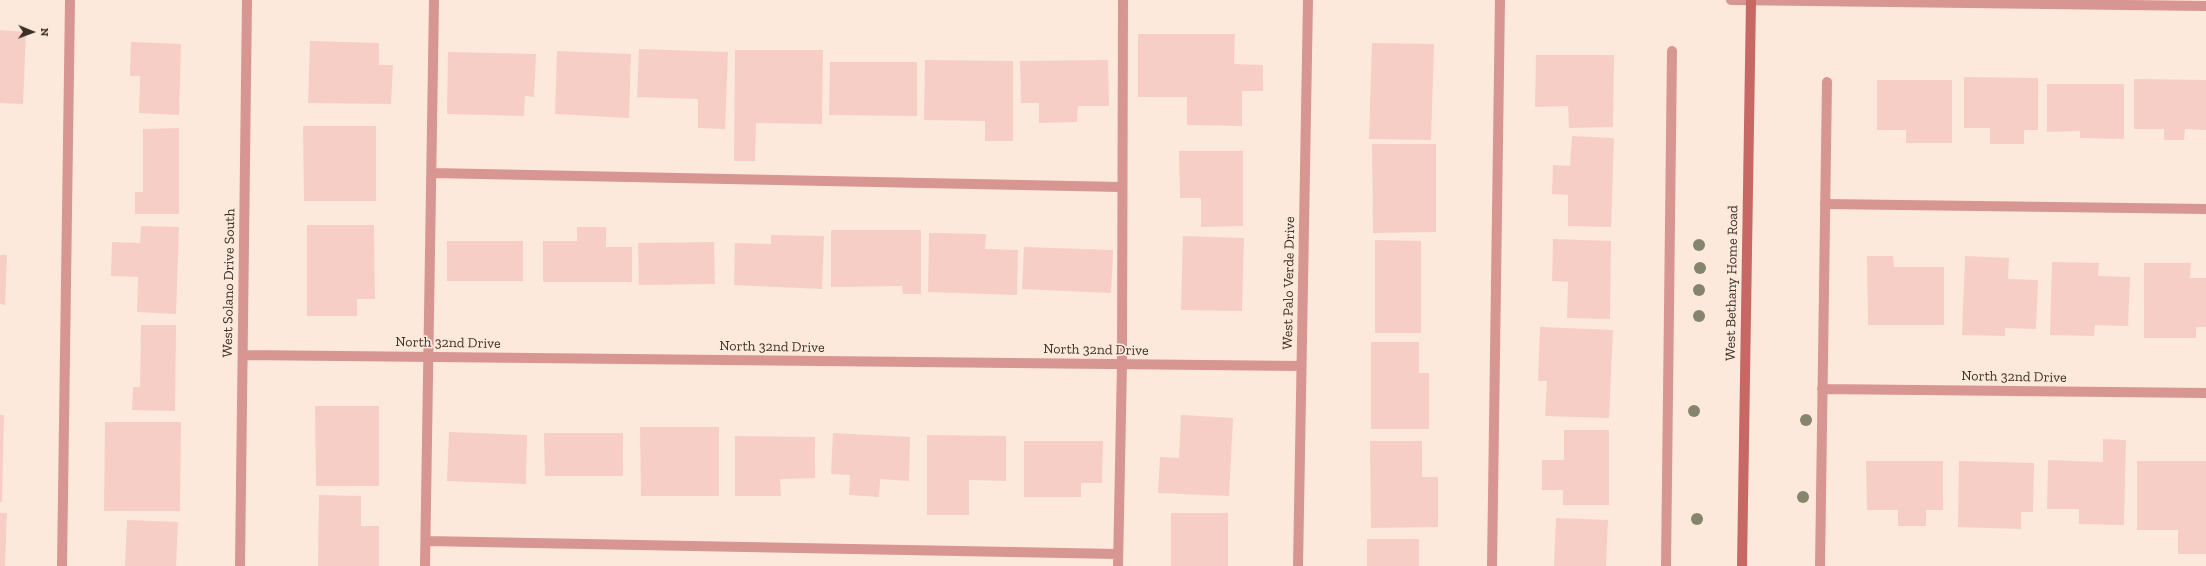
<!DOCTYPE html>
<style>
body{margin:0}
#map{position:relative;width:2206px;height:566px;overflow:hidden;background:#fce9db;font-family:"Zilla Slab",serif}
canvas{display:block}
.north{position:absolute;left:12px;top:12px;width:40px;height:40px;-webkit-text-stroke:3px #fce9db;paint-order:stroke;rotate:91deg;font-size:11px;font-weight:700;line-height:16px;text-align:center;color:#3b3026}
.north::after{content:'';display:block;margin:auto;width:14px;height:18px;background:#3b3026;clip-path:polygon(50% 0,100% 100%,50% 72%,0 100%)}
</style>
<div id="map">
<canvas width="2206" height="566"></canvas>
<div class="north">N</div>
</div>
<script>
const c = document.querySelector('canvas').getContext('2d');
c.lineJoin = 'round';
function fillPath(path, color) { c.fillStyle = color; c.fill(path, 'evenodd'); }
function stroke(path, color, width, dash) { c.strokeStyle = color; c.lineWidth = width; c.lineCap = dash ? 'butt' : 'round'; c.setLineDash(dash || []); c.stroke(path); }
function label(font, color, halo, rows, align = 'center') {
  c.font = font + ' "Zilla Slab",serif'; c.lineWidth = 3.5; c.setLineDash([]); c.textBaseline = 'middle'; c.strokeStyle = halo; c.fillStyle = color; for (const [text, x, y, turn = 0] of rows) {
    c.save(); c.translate(x, y); c.rotate((+turn || 0) * Math.PI / 180); c.textAlign = isNaN(turn) ? turn : align; if (halo) c.strokeText(text, 0, 0); c.fillText(text, 0, 0); c.restore();
  }
}
const building = new Path2D(`
 M0,30L26,32L23,104L0,103Z
 M1138,34H1235L1234,64L1263,65V91H1242V126L1187,125V97H1138Z
 M310,41L379,43V65H393L391,104L308,103Z
 M131,42L181,44L179,115L139,113L140,76H130Z
 M1372,43L1434,44L1431,140L1369,139Z
 M639,49L728,52L725,129L698,128V99L637,97Z
 M735,50H823L822,124L756,123L755,161H734Z
 M557,51L631,54L629,118L555,114Z
 M448,52L536,54L534,97L525,96L524,116L447,114Z
 M1536,55H1614L1613,127L1569,128L1568,106L1535,107Z
 M925,60L1013,61V141H985V121L924,120Z
 M1108,60L1109,106H1078L1077,122L1039,123V103H1021L1020,61Z
 M830,62H917V116L829,115Z
 M1964,77L2038,78V130H2024V144H1990V128H1964Z
 M2134,79L2206,80V130L2185,129L2184,140H2164V129H2134Z
 M1877,80H1952V143H1906V130H1877Z
 M2047,84H2124V139L2080,138V131L2047,132Z
 M303,126H376V201H304Z
 M179,128V214H135V192H143V129Z
 M1572,136L1614,138L1611,227L1568,226V195L1552,194L1553,165L1570,166Z
 M1372,144H1436V232L1373,233Z
 M1179,151H1243V226L1201,227V198H1180Z
 M307,225H374L375,299H357V316H307Z
 M141,226L179,227L176,314L137,312L138,277L111,276L112,242L140,243Z
 M577,227H606V247H632V282H543V241H577Z
 M831,230H921V294H903L902,286L831,287Z
 M929,233L986,234L985,249L1018,250L1017,295L928,292Z
 M771,235L824,236L822,289L734,285L735,243L771,244Z
 M1183,236L1244,238L1242,311L1181,310Z
 M1553,239L1611,241L1610,319L1567,318L1568,282L1552,281Z
 M1375,240L1421,241V333H1375Z
 M447,241H523V281H447Z
 M714,242L715,284L639,285L638,243Z
 M1024,247L1113,250L1111,293L1022,289Z
 M0,255H7L5,305L0,304Z
 M1867,256H1893L1894,267H1944V325H1868Z
 M1965,256L2009,258L2008,279L2038,280L2036,329L2005,328V336L1962,335Z
 M2052,262L2099,263L2098,276L2130,277L2128,326L2095,325L2094,336L2050,335Z
 M2144,263H2191L2190,278H2206V327H2196V338H2144Z
 M141,325H176L175,411L132,410L133,387H140Z
 M1540,327L1613,330L1609,418L1545,416L1547,381H1538Z
 M1371,342H1419V373H1429V429H1371Z
 M315,406H379V486H316Z
 M0,415H4L2,502H0Z
 M1181,415L1233,418L1229,496L1158,493L1160,457L1179,458Z
 M105,422H181L180,511H104Z
 M640,427H719V496H641Z
 M1564,430H1609V505H1563V490H1542V460H1564Z
 M449,432L527,435L526,484L447,481Z
 M544,433H623V476H545Z
 M833,433L910,437L909,481L880,479L879,497L849,495L850,475L831,474Z
 M927,435L1006,436V481L969,480V515H927Z
 M735,436L815,437V478L780,479L781,496H735Z
 M2103,439L2126,440L2124,525L2079,524V509H2047L2048,460L2103,462Z
 M1024,441H1103L1102,483H1081V497H1024Z
 M1370,441H1422V477H1438V527L1371,528Z
 M1866,461H1943V510H1926V526H1898V510H1867Z
 M1959,461L2034,463L2033,512H2021V529L1958,527Z
 M2137,461H2206V554H2178V530H2137Z
 M319,495L361,496V526H379V566H318Z
 M0,513H7L5,566H0Z
 M1171,513H1228V566H1171Z
 M1556,518L1608,520L1606,566H1554Z
 M127,520L178,522L176,566H125Z
 M1367,539H1419V566H1367Z`);
const service = new Path2D(`
 M432,173L1121,187
 M1825,204L2206,209
 M426,541L1118,554
 M62,566L70,0
 M425,566L434,0
 M1118,566L1122,364L1123,0
 M1492,566L1500,0`);
const minor = new Path2D(`
 M1731,0L2206,6
 M243,355L1301,366
 M1822,389L2206,393
 M240,566L247,0
 M1298,566L1308,0
 M1666,566L1672,51
 M1820,566L1827,82`);
const secondary = new Path2D(`
 M1742,566L1751,0`);
const trees = [
 [1699,245],
 [1700,268],
 [1699,290],
 [1699,316],
 [1694,411],
 [1806,420],
 [1803,497],
 [1697,519]
];
const streetNames = [
 ["West Solano Drive South",229,283,-89],
 ["West Palo Verde Drive",1289,283,-89],
 ["West Bethany Home Road",1732,283,-89],
 ["North 32nd Drive",448,343,1],
 ["North 32nd Drive",772,347,1],
 ["North 32nd Drive",1096,350,1],
 ["North 32nd Drive",2014,377,1]
];
fillPath(building, '#f6cec6');
stroke(service, '#d79691', 10);
stroke(minor, '#d79691', 10);
stroke(secondary, '#c76864', 10);
c.fillStyle = '#84856c';
for (const [x, y] of trees) { c.beginPath(); c.arc(x, y, 6, 0, 2 * Math.PI); c.fill(); }
label('14px', '#3b3026', '#fce9db', streetNames);
</script>
